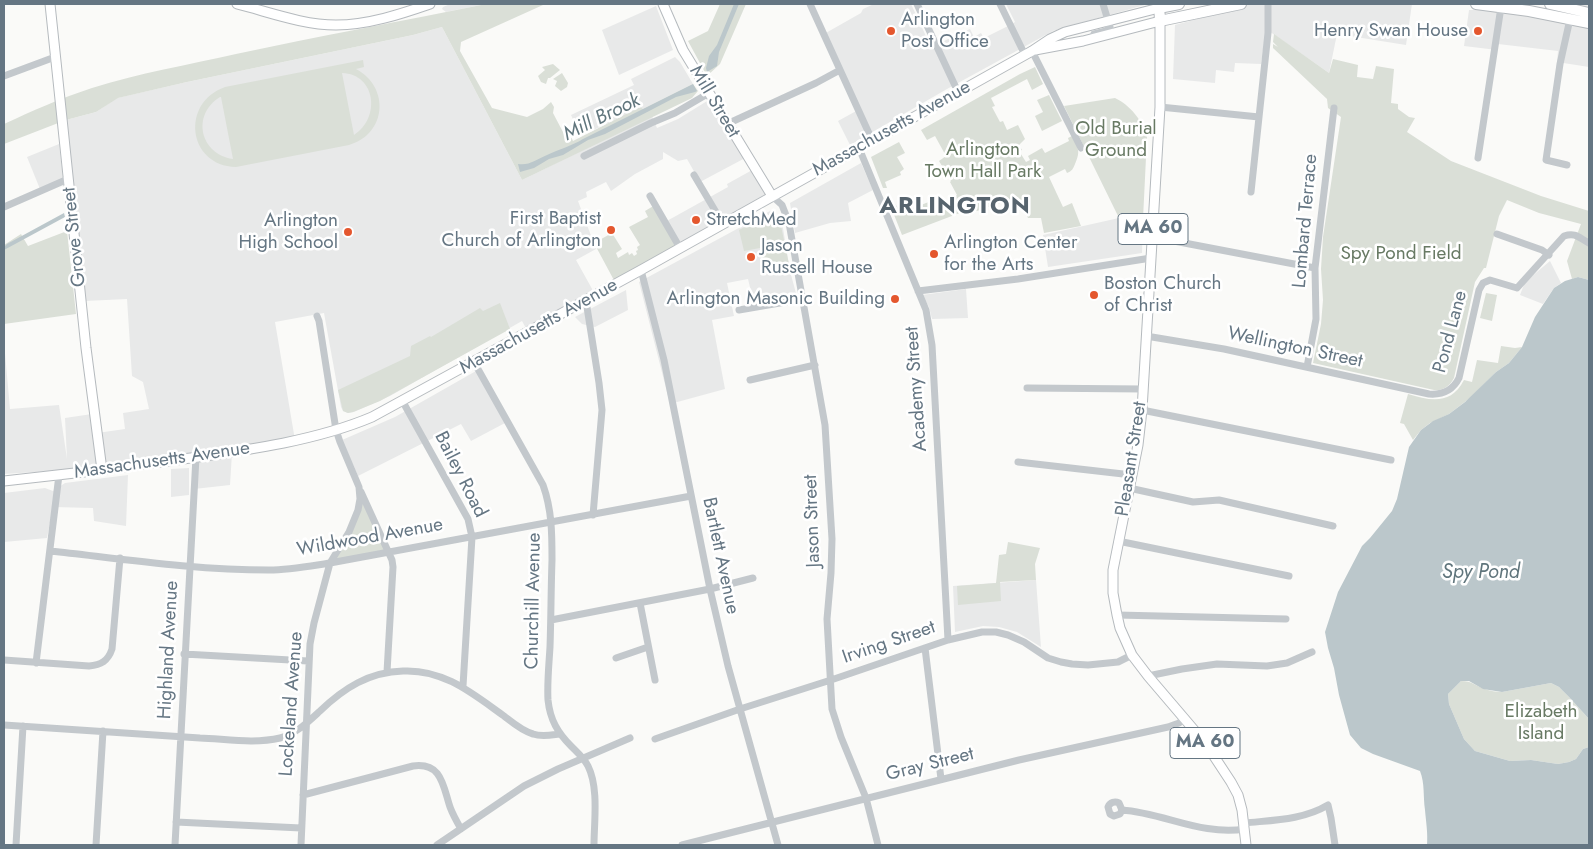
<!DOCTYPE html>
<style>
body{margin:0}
#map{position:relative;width:1593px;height:849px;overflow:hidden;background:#fafaf8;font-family:Jost,sans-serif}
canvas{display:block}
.frame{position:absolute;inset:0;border:5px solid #657683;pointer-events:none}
</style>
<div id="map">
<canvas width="1593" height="849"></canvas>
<div class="frame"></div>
</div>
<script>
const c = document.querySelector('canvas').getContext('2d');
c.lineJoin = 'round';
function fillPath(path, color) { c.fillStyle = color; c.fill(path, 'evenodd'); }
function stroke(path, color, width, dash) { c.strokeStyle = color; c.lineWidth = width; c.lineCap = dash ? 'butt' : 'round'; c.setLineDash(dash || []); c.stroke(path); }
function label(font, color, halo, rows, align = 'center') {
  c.font = font + ' Jost,sans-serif'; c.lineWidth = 5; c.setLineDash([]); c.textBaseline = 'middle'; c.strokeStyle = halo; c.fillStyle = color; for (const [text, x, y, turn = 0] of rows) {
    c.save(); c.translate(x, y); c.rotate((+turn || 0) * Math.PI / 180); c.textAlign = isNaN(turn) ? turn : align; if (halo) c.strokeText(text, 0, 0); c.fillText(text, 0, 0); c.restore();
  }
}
const built = new Path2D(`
 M450,4H486L446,12L442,9L443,7Z
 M874,4H911L931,47L970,29L974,37L981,33L984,38L1006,27L1015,22L1006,4H1148L1053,31L947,89L850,145L838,121L858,110L824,34L861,13L863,9Z
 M1227,4H1412L1406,45L1337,34L1329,73L1266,29L1261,64L1235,63L1234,72L1216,70L1215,83L1173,79L1175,25L1227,11Z
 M1564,4H1589V67L1557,62L1558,51L1498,44L1497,50L1464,46L1469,10H1502L1578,24L1579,7Z
 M656,6L673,50L619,75L602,30Z
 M442,27L522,180L652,116L657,128L678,119L712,98L747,157L700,182L687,159L678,161L663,152V159L635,174L611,191L606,182L586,192L587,197L578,201L596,249L576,260L596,296L528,332L522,321L390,396L354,412L348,413L343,411L341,407L324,313L275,322L295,440L232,453L230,485L194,489L195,458L102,470L97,433L125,429L123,413L149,409L143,382L132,376L127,299L85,301L66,120L96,112L117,98L187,82L413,35Z
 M675,57L680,62L693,84L643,109L640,108L581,136L571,115L634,85L631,79Z
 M59,144L63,178L40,189L27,157Z
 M861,163L873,190L848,203L851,221L830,223L795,233L790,203Z
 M754,169L772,196L680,248L665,222L728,187L727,184Z
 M772,210L782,222L790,271L797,297L754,304L748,279L727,283L734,316L712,320L725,389L670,404L639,282Z
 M1137,217L1143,219L1142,253L1048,267L1043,235L1119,218Z
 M1550,261L1561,283L1554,288L1543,304L1520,295L1525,282Z
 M966,289L968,318L932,319L929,307L922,295Z
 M626,290L628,310L595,327L582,324L575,317Z
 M4,342L10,409L59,405L67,459L65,418L92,414L100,468L4,474Z
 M476,371L505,423L471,441L461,424L358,476L342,440L395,417Z
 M189,468V495L171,497V469Z
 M128,475L126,526L94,521L93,508L53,507L47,538L4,542V493L45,488L53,491L65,483Z
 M1036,580L1041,647L1017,632L999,627L983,626L955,632L953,586Z`);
const green = new Path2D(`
 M486,4H549L543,5L461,42L460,51L492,108L527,117L543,109L551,102L554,107L553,113L564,134L569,133L573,141L640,107L643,109L693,84L698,91L692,98L522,180L442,27L413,35L187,82L118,98L96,112L66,120L4,144V124C32,111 61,98 92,88C139,73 188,65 236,54C319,36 403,21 486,4Z
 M720,4H746L720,64L707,76L688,41L708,31Z
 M1274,34L1329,73L1333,59L1358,65L1357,77L1373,79L1376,66L1394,69L1391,103L1398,104V109L1409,117L1415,118L1407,132L1451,161L1541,196L1589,211V280L1578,277L1572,279L1567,261L1581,224L1539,213L1507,200L1499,216L1486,268H1484L1475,282L1473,291L1454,378C1450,386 1443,391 1434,390L1313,363L1321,324L1323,300L1321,269L1323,237L1341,117L1328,108L1327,99L1273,48V44L1278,47L1273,42Z
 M363,60L364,67L356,69C390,87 387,134 349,145L236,167C188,166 180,103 225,87ZM342,73C376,74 381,118 354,135ZM220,97H221L233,159C200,154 191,115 220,97Z
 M553,64L560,70L550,78H548L546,84L541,82L538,76L545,70L542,67Z
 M1035,67L1043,84L1032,90L1027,79L991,98L995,106L992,107L1000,122L1003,121L1007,130L1018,125L1025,139L1019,145L1022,150L1019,151L1026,162L1030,160L1028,156L1042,148L1045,153L1069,141L1068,138L1072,136C1078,148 1081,151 1075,164C1073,169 1072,171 1067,173L1065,169L1049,177L1063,207L1072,203L1081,226L1044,233L1041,218H1028L1018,197L977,211H965L902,235L887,197L891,198C904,221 913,206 932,201L936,207L957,195L950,182L951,181L939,161L946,156L935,136L927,140L921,130L1020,74Z
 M562,73L568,83L567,87L561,91L555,86L557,81L553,79Z
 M1049,95L1062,121L1042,131L1035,116L1043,112L1037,100Z
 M1115,98C1130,105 1143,121 1147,137L1143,219L1137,217L1119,218L1064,106Z
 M899,142L905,153L897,157L904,169L900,172L901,175L885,182L887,188H883L871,157Z
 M655,205L680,248L616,284L594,243L612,233L622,249L616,253L618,258L628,252L629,255L632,253L634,256L637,254L636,251L638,250L637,247L640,245L629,227L648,217L645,211Z
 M771,213L774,214L780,221L790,269L766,273L760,248L744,251L739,230Z
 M67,231L76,314L4,324V245L21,234L28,246Z
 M1486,293L1497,295L1492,321L1480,318Z
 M500,303L510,329L380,401L353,412L348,413L343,411L338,390L410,356L411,346L430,336L431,337L480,308L483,311Z
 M1501,346L1515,348L1522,347L1509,363L1496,372L1470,398L1449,414L1430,423L1421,430L1413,440L1404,424L1400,423L1408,394C1431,401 1451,405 1464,380L1472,382L1477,360L1498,363Z
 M359,487L389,552L330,563L354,523Z
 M1008,542L1040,548L1035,564L1036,580L1000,582L1001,601L958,605L957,586L996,583L999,555L1006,554Z
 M1461,681C1473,681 1475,686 1485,689C1490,691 1496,692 1502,692L1551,683L1559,687L1569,697L1589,719V747L1583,749L1576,759L1569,762L1558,764L1531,760L1510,761L1475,751L1464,739L1449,704L1448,694Z`);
const water = new Path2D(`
 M734,4H739L719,52L717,66L707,72L706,68L709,56L717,45Z
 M693,84L697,91L695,92L676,97L605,134L588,140L563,155L549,159L534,168L520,172L518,164C529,166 537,159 547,155C559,149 572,146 583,139Z
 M64,213L65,217L4,250V247L7,244Z
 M1578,277L1589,280V719L1569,697L1559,687L1551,683L1502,692L1483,689L1469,681H1461L1448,694L1449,704L1464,739L1475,751L1510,761L1531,760L1558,764L1569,762L1576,759L1583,749L1589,747V845H1427C1428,833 1426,822 1425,810C1423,796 1425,784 1420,771L1373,754L1361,748L1350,735L1339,695L1334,668L1328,648L1325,632L1338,592L1362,546L1370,538L1392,511L1397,499L1409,447L1421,430L1433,421L1449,414L1465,402L1496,372L1509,363L1522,347L1535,317L1554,288L1565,281Z`);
const minor = new Path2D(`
 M810,4L872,140
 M917,4L958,92
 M1000,4L1025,55
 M1094,34L1106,31L1110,27L1103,4
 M1032,51L1081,148
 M4,76L55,57
 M1160,107L1259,117
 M727,124L816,83L840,70
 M859,148L926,310L932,345L948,640
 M584,156L651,123L675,113L709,93
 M1478,158L1501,7
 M1567,165L1546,160L1560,64L1570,19
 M694,175L723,224
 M1251,192L1268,33V4
 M650,196L680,248
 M772,196L782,205L789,223L825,425L832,539L831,573L827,619L832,709L841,737L866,798L878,845
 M4,207L68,179
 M1497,234L1542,250L1549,255
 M1153,237L1315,268
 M641,270L664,360L710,589L728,666L778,845
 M918,291L1018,279L1151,258
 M586,301L599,383L602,410L593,515
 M739,310L803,299
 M1146,336L1224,349L1429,394C1442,395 1453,390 1459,378L1479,290L1483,283L1490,280L1517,288L1564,236C1576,232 1579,238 1589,243
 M474,362L543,485C552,510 552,534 552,560C551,589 551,618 550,647C549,664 547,683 548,700C550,720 558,733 571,746C578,753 584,758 588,766C599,788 594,822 594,845
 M1307,367L1316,319L1315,268L1334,108
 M750,380L815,365
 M1027,388L1143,389
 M403,402L468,519L472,537L463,686
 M1142,410L1391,460
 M1018,462L1132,475
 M1129,488L1193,502L1219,500L1333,526
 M361,492L392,560L393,567L387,672
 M1118,541L1289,576
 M51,551C123,559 196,570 269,570C289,570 310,566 330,563L691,496
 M640,603L655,680
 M1117,615L1286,619
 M551,620L710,589L753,578
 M925,648L941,779
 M184,654L308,661
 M616,658L648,647
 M4,660L89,666C101,665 108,661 112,649L120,558
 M36,663L59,475
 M1148,676L1182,669L1217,664L1267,666L1287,663L1312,652
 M4,725C69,729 135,734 200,738C226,739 255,744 280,738C296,734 308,722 320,711C344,688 369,672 403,671C444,669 473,694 504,716C513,723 522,731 533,734C542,737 551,735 559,734
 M655,739L740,709L834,679L948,640L982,632H996L1008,635L1024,642L1048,658L1061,662L1072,664L1088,665L1118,662L1132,655
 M303,795L413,766C442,762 443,786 450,807C453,815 457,822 461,829
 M1122,810L1120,814L1114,816L1110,814L1108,807C1110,802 1115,801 1119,803L1122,810C1164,813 1202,836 1245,829
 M176,822L301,828
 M1245,823C1273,820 1303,820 1328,805L1331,818L1335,845
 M16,845L23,726
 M96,845L103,731
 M175,845L196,457
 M301,845L310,644L314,623L330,563L349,532L358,510L360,499L359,487L340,442L336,430L319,321L317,316
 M437,845L524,786L558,769L630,738
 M682,845L1019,760L1168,727L1179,723L1185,718`);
const major = new Path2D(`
 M50,4L86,348L102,470
 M237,4C269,12 303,25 336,25C368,25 401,14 430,4
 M663,4L683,50L772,196
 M1035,50L1083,41L1160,21V107L1142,410L1138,445L1113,570V593L1117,615L1120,628L1132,655L1148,676L1206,744L1231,782L1238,795L1242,810L1246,845
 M4,481C61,475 119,468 177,460C240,451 313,442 372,417L641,270L1032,51L1050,39L1065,32L1159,8`);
const highway = new Path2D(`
 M1159,4L1160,21L1241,4
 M1476,4L1529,11L1589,23
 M1550,4L1589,13
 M1159,8L1179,4`);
const markers = [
 [891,31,5,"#e4572e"],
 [1478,31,5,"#e4572e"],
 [696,220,5,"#e4572e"],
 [611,230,5,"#e4572e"],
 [348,232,5,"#e4572e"],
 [934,254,5,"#e4572e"],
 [751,257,5,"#e4572e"],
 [1094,295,5,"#e4572e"],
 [895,299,5,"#e4572e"]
];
const shields = [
 [1153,229,70],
 [1205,743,70]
];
const shieldNames = [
 ["MA 60",1153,229],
 ["MA 60",1205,743]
];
const poiNames = [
 ["Arlington",901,20],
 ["Post Office",901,42],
 ["Henry Swan House",1468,31,"right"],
 ["First Baptist",601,219,"right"],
 ["Church of Arlington",601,241,"right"],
 ["StretchMed",706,220],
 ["Arlington",338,221,"right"],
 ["High School",338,243,"right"],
 ["Arlington Center",944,243],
 ["for the Arts",944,265],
 ["Jason",761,246],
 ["Russell House",761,268],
 ["Boston Church",1104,284],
 ["of Christ",1104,306],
 ["Arlington Masonic Building",885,299,"right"]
];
const streetNames = [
 ["Mill Street",714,102,59],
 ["Massachusetts Avenue",892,129,-29],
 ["Lombard Terrace",1306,221,-85],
 ["Grove Street",75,237,-96],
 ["Massachusetts Avenue",539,327,-29],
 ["Pond Lane",1451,332,-75],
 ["Wellington Street",1295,348,12],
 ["Academy Street",917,389,-94],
 ["Pleasant Street",1132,459,-81],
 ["Massachusetts Avenue",162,461,-8],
 ["Bailey Road",460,475,63],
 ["Jason Street",813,521,-92],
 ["Wildwood Avenue",370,538,-10],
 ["Bartlett Avenue",720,556,78],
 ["Churchill Avenue",534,601,-89],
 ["Irving Street",889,643,-19],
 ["Highland Avenue",169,650,-87],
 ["Lockeland Avenue",292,704,-86],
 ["Gray Street",930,765,-14]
];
const parkNames = [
 ["Old Burial",1116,129],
 ["Ground",1116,151],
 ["Arlington",983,150],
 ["Town Hall Park",983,172],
 ["Spy Pond Field",1401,254],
 ["Elizabeth",1541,712],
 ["Island",1541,734]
];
const waterNames = [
 ["Mill Brook",602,118,-26],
 ["Spy Pond",1481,573]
];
const districtNames = [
 ["ARLINGTON",955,207]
];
fillPath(built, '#e8e9e9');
fillPath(green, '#dadfd7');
fillPath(water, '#bbc7cb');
stroke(major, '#b5babe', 11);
stroke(highway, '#b4b9bd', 12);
stroke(minor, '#c3c8cc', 7);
stroke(major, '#fff', 9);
stroke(highway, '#fff', 10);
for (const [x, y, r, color] of markers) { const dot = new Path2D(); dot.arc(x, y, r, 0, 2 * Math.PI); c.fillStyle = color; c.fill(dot); stroke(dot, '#fff', 2); }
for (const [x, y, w] of shields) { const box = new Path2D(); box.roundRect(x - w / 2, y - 15.5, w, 31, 4); c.fillStyle = '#fff'; c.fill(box); stroke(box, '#657683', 1); }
label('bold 18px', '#657683', null, shieldNames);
label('19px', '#657683', '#fff', poiNames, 'left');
label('19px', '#657683', '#fff', streetNames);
label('19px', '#687a64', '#fff', parkNames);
label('italic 20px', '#60757c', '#fff', waterNames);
c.letterSpacing = '1px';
label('bold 24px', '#57646e', '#fff', districtNames);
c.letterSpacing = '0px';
</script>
